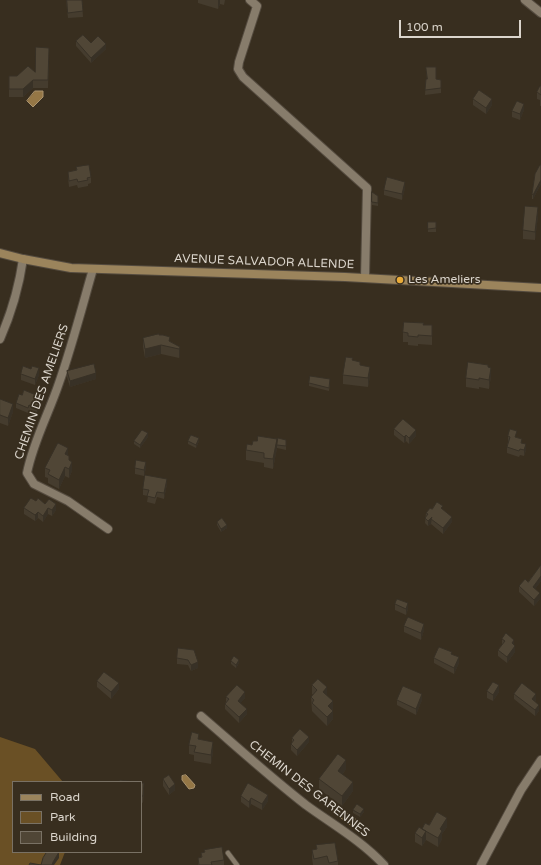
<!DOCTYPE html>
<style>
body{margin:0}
#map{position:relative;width:541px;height:865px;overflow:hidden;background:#382e1f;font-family:"Varela Round",sans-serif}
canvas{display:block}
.legend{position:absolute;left:12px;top:781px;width:130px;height:72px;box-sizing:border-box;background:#382e1f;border:1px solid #797164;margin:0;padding:5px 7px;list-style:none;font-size:12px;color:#dbd5cc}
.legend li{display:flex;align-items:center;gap:8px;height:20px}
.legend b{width:20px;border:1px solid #797164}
.scale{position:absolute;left:399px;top:20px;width:122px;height:18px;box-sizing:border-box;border:2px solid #dbd5cc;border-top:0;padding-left:5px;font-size:12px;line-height:14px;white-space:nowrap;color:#dbd5cc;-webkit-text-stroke:3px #382e1f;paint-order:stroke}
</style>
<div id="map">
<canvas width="541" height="865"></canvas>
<ul class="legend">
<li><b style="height:5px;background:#9b845c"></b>Road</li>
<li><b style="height:11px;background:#6a5025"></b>Park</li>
<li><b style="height:11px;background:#504636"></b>Building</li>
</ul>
<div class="scale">100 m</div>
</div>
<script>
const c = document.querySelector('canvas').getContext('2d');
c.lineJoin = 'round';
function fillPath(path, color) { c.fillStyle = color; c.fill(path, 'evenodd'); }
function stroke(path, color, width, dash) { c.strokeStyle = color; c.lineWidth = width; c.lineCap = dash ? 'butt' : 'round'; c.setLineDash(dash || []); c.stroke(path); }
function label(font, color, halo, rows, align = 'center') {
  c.font = font + ' "Varela Round",sans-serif'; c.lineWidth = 3.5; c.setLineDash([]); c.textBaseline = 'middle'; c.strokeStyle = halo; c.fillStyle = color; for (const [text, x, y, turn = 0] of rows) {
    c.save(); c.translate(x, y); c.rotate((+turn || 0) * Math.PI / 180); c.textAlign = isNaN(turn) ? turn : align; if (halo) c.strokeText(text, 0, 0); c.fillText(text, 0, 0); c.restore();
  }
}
const green = new Path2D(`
 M0,737L35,749L63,782H13V852H65L60,865H0Z`);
const water = new Path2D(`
 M35,91H43V97L33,107L27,101Z
 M186,775L195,785L194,788L189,789L182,780V776Z
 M343,812L344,813L345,812L358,821L353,827L341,818V817L340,816Z`);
const service = new Path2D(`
 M228,853L237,865`);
const minor = new Path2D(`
 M250,0L257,6L239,62L238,69L243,77L367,188L365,278
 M525,0L541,13
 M93,269C82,307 72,346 59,383C49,413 33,442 27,473L34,484L68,501L108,529
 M0,339C11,314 19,287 23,259
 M201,716C236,746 270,777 306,805C332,824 362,841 384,865
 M481,865L521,790L541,760`);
const secondary = new Path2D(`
 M0,253L23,259L71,268L345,277L541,288`);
const wall = new Path2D(`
 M66,0H82L83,17L68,18Z
 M198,0H225L224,5L220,4L218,9L198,3Z
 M76,41L91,43L106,49L91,63L76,46Z
 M49,48L48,88H33L23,97H9V89L17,76L35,72Z
 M426,79L441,80V93L425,95Z
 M541,86V106H540V100L537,99V92Z
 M473,99L492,105L486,114L473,105Z
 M524,110L520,120L512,117V111Z
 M541,165V184L533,199H532V194Z
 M76,167L91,177V183L88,184V186L78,188L77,185L69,187L68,177V172L76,170Z
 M405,188L402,200L384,195V190Z
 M372,192L378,196V206L372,205Z
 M538,216L535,240L523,239V230Z
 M428,222L436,228V232H428Z
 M423,325L432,335V345L418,344V346L408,345V342H403V332Z
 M159,335L180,347V356L179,358L161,354L145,358L143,347V338Z
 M360,365L370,376L368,387L343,384V375Z
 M488,367L491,376L489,389L479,387V389L466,387V378Z
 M67,371L96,379L70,387L67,377Z
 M21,374L39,375L35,385L21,380Z
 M330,382L329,391L309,386V383Z
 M22,395L36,396L41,404L37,414L29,411L28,413L16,408V403Z
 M0,399L13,412L8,426L0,423Z
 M394,429L416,436L409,444L406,441L404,443L394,435Z
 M508,436L517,437L522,443L526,450L524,456L520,455L519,457L507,453V447L508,442Z
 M148,437L140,448L134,444V441Z
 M188,441H199L196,448L188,444Z
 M286,443V450L277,448V445Z
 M277,448L273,469L264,467V463L246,460V450Z
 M68,456L72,471L69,478L65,476L59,489L48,483V478L45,477V468Z
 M135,468H146L144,476L135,474Z
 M167,484L164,499L157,497L155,504L147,502L148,496L143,495V489Z
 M36,501L45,504L56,510L52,516L48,514L43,522L38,518L35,521L24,514V508Z
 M432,509L443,510L452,522L443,534L431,524L428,526L425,523L426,513Z
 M217,522L227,528L221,532L217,525Z
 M541,565V581L535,589L540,599L534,606L519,592V586L528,582Z
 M395,604L408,609L406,615L395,610Z
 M404,626L424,630L421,640L404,632Z
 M502,639L514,646L515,652L507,663L498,656V650L502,645Z
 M178,648L198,668L191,671L188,665L177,664V658Z
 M452,654L459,663L454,674L434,663V658Z
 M231,661L239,663L236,668L231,664Z
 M97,681L119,689L111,699L97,687Z
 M312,685L327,696L333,709L332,710L333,719L327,726L312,711L311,697L313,694H312Z
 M487,691L499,692L493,701L487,698Z
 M514,694L536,700L535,702L539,711L535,716L514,699Z
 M226,697L245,698L240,703L247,714L239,723L225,709V704L226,702Z
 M397,700H422L416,715L397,705Z
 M292,738L309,742L297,756L291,750V744L292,743Z
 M199,739L213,752L211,764L194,761V755L189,754V745Z
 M346,769L342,775L353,791L342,806L319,789V779Z
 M163,779L175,790L169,795L163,786Z
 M141,783L144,789L143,803L141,802Z
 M241,796L268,801L262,810L251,804L249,808L241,802Z
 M353,810L364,812L360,817L353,813Z
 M429,825L447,827L442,834V839L438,847L426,840L422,846L415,842V833Z
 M316,845L338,861V865H313L312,858V850L316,849Z
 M204,850L224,860V865H198V858L201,857V853L204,852Z`);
const shadedWall = new Path2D(`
 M218,0H220V4L218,9Z
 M106,44V49L91,63V58Z
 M33,80V88L23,97V89Z
 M492,99V105L486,114V108Z
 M524,104V110L520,120V114Z
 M541,180V184L533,199V195Z
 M405,182V188L402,200V194Z
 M538,207V216L535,240V232Z
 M161,345V354L145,358V349Z
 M180,347V356L179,358V349Z
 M370,367V376L368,387V378Z
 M39,368V375L35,385V379Z
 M491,368V376L489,389V380Z
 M96,373V379L70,387V381Z
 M41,399V404L37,414V408Z
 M13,404V412L8,426V418Z
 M416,430V436L409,444V438Z
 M148,433V437L140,448V445Z
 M406,435V441L404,443V437Z
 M199,438V441L196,448V445Z
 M277,439V448L273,469V459Z
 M526,444V450L524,456V450Z
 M68,448V457L65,454Z
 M72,462V471L69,478V469Z
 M146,462V468L144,476V470Z
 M65,467V476L59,489V480Z
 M167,479V484L164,499V493Z
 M56,504V510L52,516V510Z
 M48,508V514L43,522V516Z
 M38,512V518L35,521V515Z
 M432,517L431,524L428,526V521Z
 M452,517V522L443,534V528Z
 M227,525V528L221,532V529Z
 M541,576V581L533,592V587Z
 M540,593V599L534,606V600Z
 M408,603V609L406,615V609Z
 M424,624V630L421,640V633Z
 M514,640V646L512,643Z
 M515,646V652L507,663V657Z
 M459,657V663L454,674V668Z
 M239,660V663L236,668V665Z
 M198,662V668L191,671V665Z
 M119,683V689L111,699V692Z
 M499,685V692L493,701V695Z
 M327,687V696L323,692Z
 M245,692V698L238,706V701Z
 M422,694V700L416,715V709Z
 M536,694V700L532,705V699Z
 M333,701V709L328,714V706Z
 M539,705V711L535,716V710Z
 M247,709V714L239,723V717Z
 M333,711V719L327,726V717Z
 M309,737V742L297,756V750Z
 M213,742V752L211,764V755Z
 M346,760V769L338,781V771Z
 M353,782V791L342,806V796Z
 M144,783V789L143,803V796Z
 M175,784V790L169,795V789Z
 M268,795V801L262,810V804Z
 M251,798V804L249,808V802Z
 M364,809V812L360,817V814Z
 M447,818V827L442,834V839L438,847V838L440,829Z
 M426,831V840L422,846V838Z
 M59,852V858L54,865H52L53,862Z`);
const building = new Path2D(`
 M67,0H82L83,11L68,13Z
 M83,35L91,43L98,36L106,44L91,58L76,41Z
 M36,47L49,48L48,80H33L23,89H9V76H17L28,66L35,72Z
 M426,67H436V79L441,80V88L425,90L426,79H427Z
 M540,86H541V95L537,92Z
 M479,90L492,99L486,108L473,99Z
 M517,101L524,104L520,114L512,111Z
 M89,165L91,177L87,178L88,180L78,182L77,179L69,181L68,172L77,170L76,167Z
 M540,165H541V180L533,195L532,194L535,174Z
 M387,177L405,182L402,194L384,190Z
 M372,192L378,196V203L372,202Z
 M525,206L538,207L535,232L523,230Z
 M428,222H436V228L428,229Z
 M404,322L424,323L423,325H432V336L418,335V337L408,336V333L403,332Z
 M159,334V335H163L170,337L169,341L180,347L179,349L161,345L145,349L143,338Z
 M346,357L353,358L352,360L360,362V365L370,367L368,378L343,375Z
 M468,362L488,365V367L491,368L489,380L479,378V380L466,378Z
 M94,364L96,373L70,381L67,371Z
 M23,366L31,369L32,366L39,368L35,379L21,374Z
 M310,376L330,379L329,388L309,383Z
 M24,390L36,395L35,396L41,399L37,408L29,405L28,408L16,403L19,394L22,395Z
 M0,399L13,404L8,418L0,415Z
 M403,419L416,430L409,438L406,435L404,437L394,429Z
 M510,429L517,431L515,437L522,439L521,443L526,444L524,450L520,449L519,451L507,447L510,437L508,436Z
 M142,430L148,433L140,445L134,441Z
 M191,435L199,438L196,445L188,441Z
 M258,436L277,439L273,459L264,458V453L246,450L247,444L252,445L253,441H257Z
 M278,438L286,440V446L277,445Z
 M58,443L68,448L65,454L69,456V460L72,462L69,469L65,467L59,480L48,474L50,470L45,468Z
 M136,460L146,462L144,470L135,468Z
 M145,475L167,479L164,493L157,492L155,498L147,496L149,490L143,489Z
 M31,498L36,501L38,498L45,504L49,499L56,504L52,510L48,508L43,516L38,512L35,515L24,508Z
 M437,502L443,506L441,508L452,517L443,528L431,519L432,517L428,521L425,518L428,514L426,513L430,508L432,509Z
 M222,518L227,525L221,529L217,522Z
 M541,565V576L533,587L540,593L534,600L519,586L525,579L528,582Z
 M397,599L408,603L406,609L395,604Z
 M408,617L424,624L421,633L404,626Z
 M506,633L514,640L512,643L515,646L507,657L498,650L505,641L502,639Z
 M439,647L452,652L451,654L459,657L454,668L434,658Z
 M178,648L194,650L198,662L191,665L188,660L177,658Z
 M234,656L239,660L236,665L231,661Z
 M104,672L119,683L111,692L97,681Z
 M318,679L327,687L323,692L333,701L328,706L333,711L327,717L312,703L314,700L311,697L317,690L312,685Z
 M493,682L499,685L493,695L487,691Z
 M522,683L536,694L532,699L539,705L535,710L514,694Z
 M237,685L245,692L238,701L247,709L239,717L225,704L229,699L226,697Z
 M403,686L422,694L416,709L397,700Z
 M300,729L309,737L297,750L291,744L294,740L292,738Z
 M192,732L199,734L198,739L213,742L211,755L194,752L196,746L189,745Z
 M338,754L346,760L338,771L353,782L342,796L319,779Z
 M169,775L175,784L169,789L163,779Z
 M120,780L135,782H120Z
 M141,783H144L143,796H141Z
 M248,783L268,795L262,804L251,798L249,802L241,796Z
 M357,804L364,809L360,814L353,810Z
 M437,812L447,818L440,829L442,831L438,838L422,829L426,831L422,838L415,833L419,827L422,829L425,823L429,825Z
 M335,843L338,861L329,863L327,856L314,859L312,850L317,849L316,845Z
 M222,847L224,860L211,862L212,865H199L198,858L202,857L201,853L205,852L204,850Z
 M47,852H59L53,862L52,865H29L30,863L41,865L43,858Z`);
const markers = [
 [400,280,4,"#e9ab38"]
];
const streetNames = [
 ["AVENUE SALVADOR ALLENDE",264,262,2],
 ["CHEMIN DES AMELIERS",42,392,-71],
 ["CHEMIN DES GARENNES",309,789,38]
];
const poiNames = [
 ["Les Ameliers",408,280]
];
fillPath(green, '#6a5025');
fillPath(water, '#957746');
stroke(water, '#aa936e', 1);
stroke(service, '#544b3f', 6);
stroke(minor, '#544b3f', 10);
stroke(secondary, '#544b3f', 10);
stroke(service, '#877c6b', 4.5);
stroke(minor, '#877c6b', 8);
stroke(secondary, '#9b845c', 8);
fillPath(wall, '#453c2e');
fillPath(shadedWall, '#383126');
fillPath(building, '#504636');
stroke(building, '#383126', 1);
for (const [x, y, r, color] of markers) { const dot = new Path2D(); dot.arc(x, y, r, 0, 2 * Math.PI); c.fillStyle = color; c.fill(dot); stroke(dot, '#382e1f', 1.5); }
label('12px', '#dbd5cc', '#382e1f', streetNames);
label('12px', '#dbd5cc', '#382e1f', poiNames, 'left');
</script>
